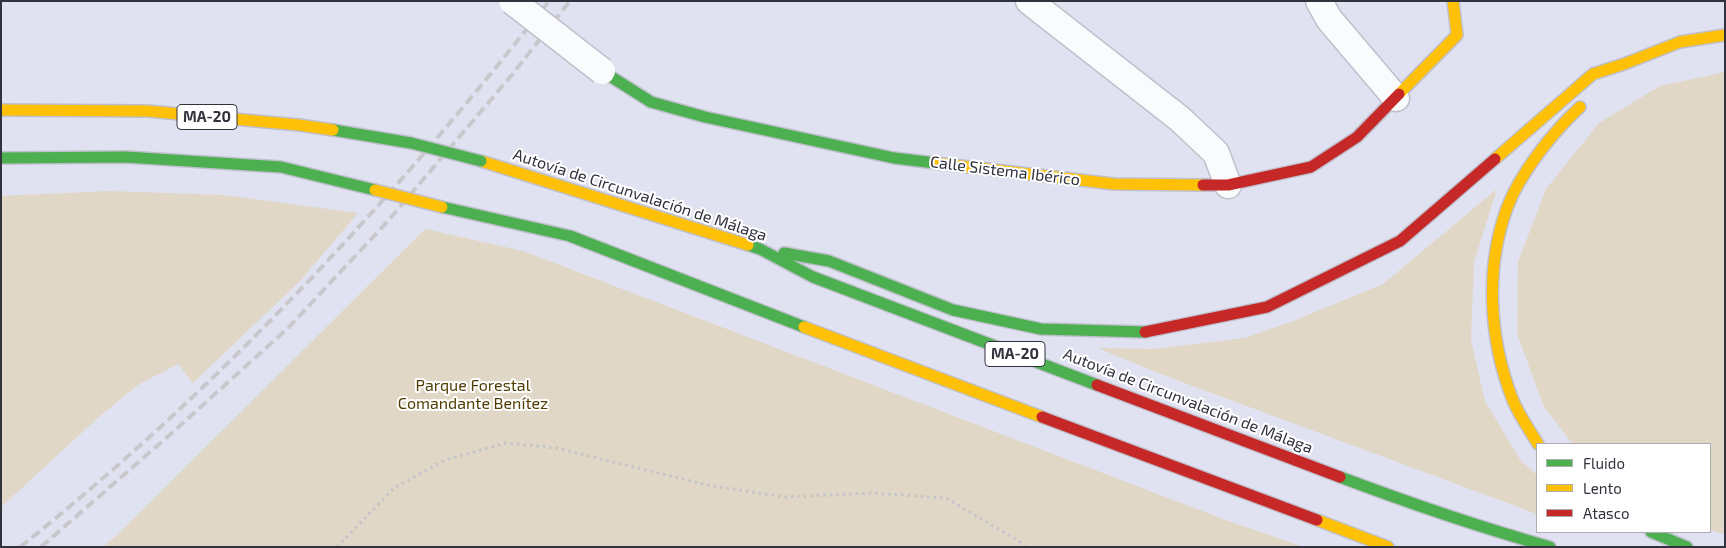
<!DOCTYPE html>
<meta charset="utf-8">
<style>
body{margin:0}
#map{position:relative;width:1726px;height:548px;overflow:hidden;background:#e1e2f1;font-family:"Exo 2",sans-serif}
canvas{display:block}
.frame{position:absolute;inset:0;border:2px solid #31323d;pointer-events:none}
.legend{position:absolute;left:1536px;top:443px;width:175px;height:90px;box-sizing:border-box;background:#fff;border:1px solid #adadb1;margin:0;padding:6px 9px;list-style:none;font-size:15px;color:#31323d}
.legend li{display:flex;align-items:center;gap:10px;height:25px}
.legend b{width:25px;border:1px solid #adadb1}
</style>
<div id="map">
<canvas width="1726" height="548"></canvas>
<div class="frame"></div>
<ul class="legend">
<li><b style="height:6px;background:#4caf50"></b>Fluido</li>
<li><b style="height:6px;background:#ffc107"></b>Lento</li>
<li><b style="height:6px;background:#c62828"></b>Atasco</li>
</ul>
</div>
<script>
const c = document.querySelector('canvas').getContext('2d');
c.lineJoin = 'round';
function fillPath(path, color) { c.fillStyle = color; c.fill(path, 'evenodd'); }
function stroke(path, color, width, dash) { c.strokeStyle = color; c.lineWidth = width; c.lineCap = dash ? 'butt' : 'round'; c.setLineDash(dash || []); c.stroke(path); }
function label(font, color, halo, rows, align = 'center') {
  c.font = font + ' "Exo 2",sans-serif'; c.lineWidth = 4; c.setLineDash([]); c.textBaseline = 'middle'; c.strokeStyle = halo; c.fillStyle = color; for (const [text, x, y, turn = 0] of rows) {
    c.save(); c.translate(x, y); c.rotate((+turn || 0) * Math.PI / 180); c.textAlign = isNaN(turn) ? turn : align; if (halo) c.strokeText(text, 0, 0); c.fillText(text, 0, 0); c.restore();
  }
}
const green = new Path2D(`
 M1725,72V534L1710,530V444H1573L1544,407L1517,334L1518,262L1546,189L1599,123L1660,86Z
 M1497,189L1474,262L1471,340L1485,401L1521,461L1537,475V514L1158,373L1098,348L1154,349L1245,338L1296,320L1383,284Z
 M109,191L223,195L358,213L300,281L193,383L178,364L138,385L100,416L1,507V196Z
 M425,229L523,251L1223,519L1304,547H103L117,535Z`);
const path = new Path2D(`
 M337,547L394,488L445,460L506,443L557,448L707,485L785,497L873,493L946,498L1022,543L1025,547`);
const street = new Path2D(`
 M1029,1L1180,119L1216,153L1228,185
 M1319,1L1329,19L1396,98`);
const fast = new Path2D(`
 M602,71L651,102L705,117L894,158L935,163
 M333,130L411,143
 M1,158L126,157L281,167L375,190
 M442,207L570,236L804,327
 M748,245L760,249L813,277L1097,385
 M784,253L829,261L953,310L1041,329L1145,332
 M1340,477C1409,503 1479,527 1550,547
 M1651,532L1687,547`);
const slow = new Path2D(`
 M1399,94L1457,35L1453,1
 M1,110L147,111L299,125L333,130
 M1495,159L1593,74L1624,64L1680,42L1725,35
 M481,161L748,245
 M935,163L1114,184L1203,185
 M804,327L1042,417
 M1538,444C1529,429 1518,414 1512,398C1489,338 1485,268 1507,208C1520,173 1553,132 1580,107
 M1317,520L1388,547`);
const jam = new Path2D(`
 M1203,185H1228L1311,167L1357,137L1399,94
 M1145,332L1267,307L1400,241L1495,159
 M1097,385L1340,477
 M1042,417L1317,520`);
const rail = new Path2D(`
 M20,547C219,389 392,201 549,1
 M41,547L173,432L288,328L387,222L511,76L570,1`);
const streetBridge = new Path2D(`
 M512,1L602,71`);
const fastBridge = new Path2D(`
 M411,143L481,161`);
const slowBridge = new Path2D(`
 M375,190L442,207`);
const shields = [
 [207,117,60],
 [1015,354,60]
];
const shieldNames = [
 ["MA-20",207,117],
 ["MA-20",1015,354]
];
const streetNames = [
 ["Calle Sistema Ibérico",1005,171,7],
 ["Autovía de Circunvalación de Málaga",640,195,18],
 ["Autovía de Circunvalación de Málaga",1188,401,21]
];
const parkNames = [
 ["Parque Forestal",473,386],
 ["Comandante Benítez",473,404]
];
fillPath(green, '#e1d7c6');
stroke(street, '#bfc0cc', 29);
stroke(fast, '#bfc0cc', 14);
stroke(slow, '#bfc0cc', 14);
stroke(jam, '#bfc0cc', 14);
stroke(path, '#c4c5c9', 3, [2.5, 4]);
stroke(street, '#fafbfd', 26);
stroke(fast, '#4caf50', 11);
stroke(slow, '#ffc107', 11);
stroke(jam, '#c62828', 11);
stroke(rail, '#c8c8cc', 4, [10, 5]);
stroke(streetBridge, '#bfc0cc', 29, []);
stroke(fastBridge, '#bfc0cc', 14, []);
stroke(slowBridge, '#bfc0cc', 14, []);
stroke(streetBridge, '#fafbfd', 26);
stroke(fastBridge, '#4caf50', 11);
stroke(slowBridge, '#ffc107', 11);
for (const [x, y, w] of shields) { const box = new Path2D(); box.roundRect(x - w / 2, y - 12.5, w, 25, 4); c.fillStyle = '#fff'; c.fill(box); stroke(box, '#31323d', 1); }
label('bold 15px', '#31323d', null, shieldNames);
label('16px', '#31323d', '#fff', streetNames);
label('16px', '#513d03', '#fff', parkNames);
</script>
